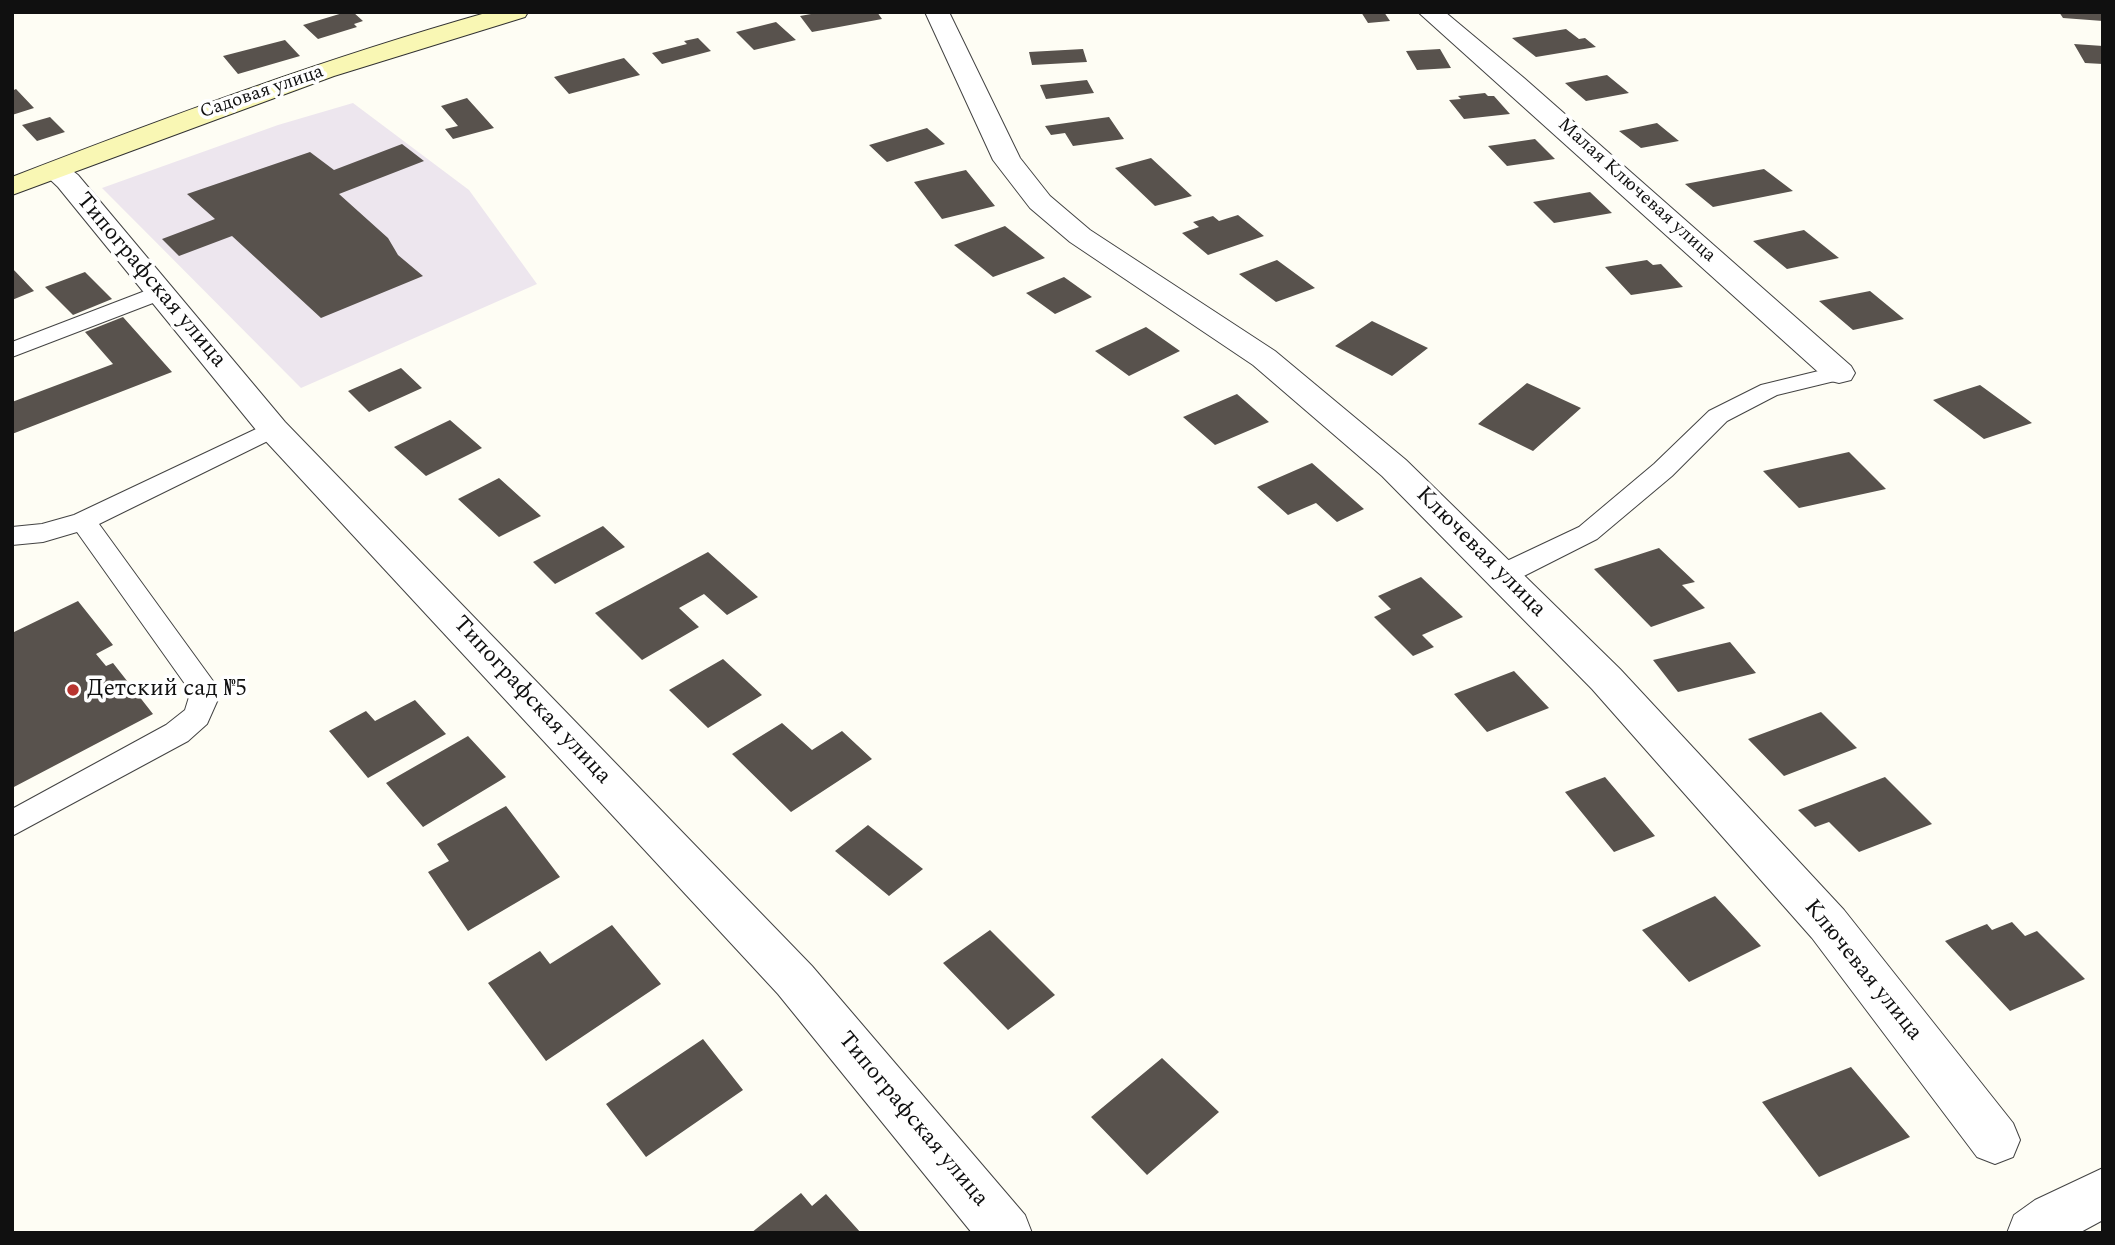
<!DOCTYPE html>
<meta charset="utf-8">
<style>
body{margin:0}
#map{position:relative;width:2115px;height:1245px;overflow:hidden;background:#fefdf4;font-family:Spectral,serif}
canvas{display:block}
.frame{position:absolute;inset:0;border:14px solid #101010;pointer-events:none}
</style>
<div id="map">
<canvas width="2115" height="1245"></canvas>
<div class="frame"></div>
</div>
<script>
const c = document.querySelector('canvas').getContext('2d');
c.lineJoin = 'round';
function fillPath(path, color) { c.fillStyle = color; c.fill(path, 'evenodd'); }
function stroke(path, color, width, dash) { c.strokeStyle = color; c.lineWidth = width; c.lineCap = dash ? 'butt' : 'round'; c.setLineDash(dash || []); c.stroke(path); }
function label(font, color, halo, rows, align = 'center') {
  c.font = font + ' Spectral,serif'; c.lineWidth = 7; c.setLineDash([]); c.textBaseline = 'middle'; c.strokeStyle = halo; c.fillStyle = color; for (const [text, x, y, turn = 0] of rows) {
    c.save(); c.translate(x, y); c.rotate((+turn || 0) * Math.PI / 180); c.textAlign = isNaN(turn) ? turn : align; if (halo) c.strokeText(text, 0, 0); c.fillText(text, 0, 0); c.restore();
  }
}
const industrial = new Path2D(`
 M353,103L469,190L537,284L301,388L102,188L278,125Z`);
const building = new Path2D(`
 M346,12H353L363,21L354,24L357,27L318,39L303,25Z
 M822,12H877L882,19L812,32L800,16Z
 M1361,12H1384L1390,21L1368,23Z
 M2059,12H2101L2103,21L2063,18Z
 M776,22L796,40L754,50L736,32Z
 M1566,29L1579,39L1585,38L1596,47L1536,57L1512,38Z
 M698,38L711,51L662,64L652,53L687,44L684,41Z
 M285,40L300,56L238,74L223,56Z
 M2074,44L2103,46V64L2085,63Z
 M1083,49L1087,62L1032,65L1029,52Z
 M1440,49L1451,68L1417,70L1406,51Z
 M624,58L640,75L569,94L554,77Z
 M1607,75L1629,93L1586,101L1565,83Z
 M1087,80L1094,93L1046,99L1040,85Z
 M16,89L34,108L12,115V91Z
 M1485,93L1488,96H1494L1510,114L1464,119L1449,100L1461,99L1458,96Z
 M467,98L494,128L453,139L445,129L458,126L441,106Z
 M50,117L65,132L37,141L22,125Z
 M1109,117L1124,139L1073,146L1065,133L1051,135L1045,126Z
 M1657,123L1679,141L1641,148L1619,131Z
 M927,128L945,144L887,162L869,145Z
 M1535,139L1555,159L1507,166L1488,146Z
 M402,144L424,161L339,194L388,238L398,255L423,276L321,318L232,236L179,256L162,239L215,219L187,194L310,152L334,170Z
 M1151,158L1192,196L1155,206L1115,168Z
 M1764,169L1793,191L1713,207L1685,184Z
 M966,170L995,206L942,219L914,182Z
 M1590,192L1612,213L1554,223L1533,202Z
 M1238,215L1264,236L1208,255L1182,233L1199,227L1193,222L1213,216L1219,221Z
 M1005,226L1045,258L993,277L954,245Z
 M1804,230L1839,258L1787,269L1753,241Z
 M1277,260L1315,288L1276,302L1239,274Z
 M1647,260L1653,265L1661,264L1683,287L1631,295L1605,267Z
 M12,268L34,291L12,300Z
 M85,272L112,299L73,315L45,287Z
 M1064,277L1092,297L1055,314L1026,293Z
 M1870,291L1904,319L1853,330L1819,301Z
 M123,317L172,372L12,434V402L113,364L85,332Z
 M1372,321L1428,348L1392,376L1335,346Z
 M1146,327L1180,351L1129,376L1095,351Z
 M401,368L422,388L369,412L348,391Z
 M1527,383L1581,408L1533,451L1478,424Z
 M1980,385L2032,423L1984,439L1933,400Z
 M1237,394L1269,422L1215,445L1183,417Z
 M450,420L482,448L426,476L394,447Z
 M1849,452L1886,489L1799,508L1763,471Z
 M1312,463L1364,509L1337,522L1316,503L1288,515L1257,487Z
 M499,478L541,516L499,537L458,499Z
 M603,526L625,547L555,584L533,562Z
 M1659,548L1695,582L1682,585L1705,608L1651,627L1594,569Z
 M708,552L758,597L727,615L704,594L679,608L699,627L642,660L595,613Z
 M1421,577L1463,617L1422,635L1434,647L1413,656L1374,617L1391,609L1378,596Z
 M78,601L113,645L96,654L106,666L113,663L153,714L12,788V633Z
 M1730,642L1756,673L1678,692L1653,660Z
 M723,659L762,695L708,728L669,690Z
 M1514,671L1549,708L1487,732L1454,694Z
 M415,700L446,734L368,778L329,731L366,711L375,721Z
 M1821,712L1857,748L1784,776L1748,739Z
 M782,723L812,750L842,731L872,759L791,812L732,754Z
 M468,736L506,777L423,827L386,783Z
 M1605,777L1655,836L1614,852L1565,792Z
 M1885,777L1932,824L1859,852L1829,822L1815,827L1798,810Z
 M506,806L560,877L468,931L428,872L449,861L437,844Z
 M868,825L923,869L889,896L835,851Z
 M1715,896L1761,946L1689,982L1642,930Z
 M2012,922L2025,936L2037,931L2085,979L2010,1011L1945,941L1987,924L1992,930Z
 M612,925L661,984L546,1061L488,983L540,951L550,964Z
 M990,930L1055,995L1008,1030L943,963Z
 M703,1039L743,1090L646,1157L606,1104Z
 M1162,1058L1219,1112L1147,1175L1091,1117Z
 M1851,1067L1910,1137L1819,1177L1762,1102Z
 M801,1193L812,1206L826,1194L861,1233H751Z`);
const lane = new Path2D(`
 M158,286L166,288L169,293L166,298L12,357V342Z
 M1839,366L1847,368L1851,373L1847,378L1777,395L1727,421L1672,476L1597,539L1512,582L1502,584L1492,582L1488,575L1492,568L1579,527L1654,464L1709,411L1761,385Z
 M273,421L282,424L285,429L282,434L99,524L213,681L219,697L207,724L188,741L12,836V809L166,725L185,710L189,697L185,684L77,532L43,542L12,545V527L42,524L74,515Z`);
const street = new Path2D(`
 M925,12H949L1020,158L1050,196L1090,230L1275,351L1406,460L1620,669L1844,910L2013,1123L2020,1140L2013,1157L1995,1164L1977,1157L1812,938L1592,689L1382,476L1253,365L1070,242L1030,208L993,160Z
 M1418,12H1445L1524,78L1851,366L1855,373L1851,380L1839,383L1827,380Z
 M55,163L65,165L78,175L285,422L812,966L1025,1215L1032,1233H972L778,994L261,436L58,187L41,171L45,165Z
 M2103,1168V1220L2079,1233H2007L2014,1215L2035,1200Z`);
const secondary = new Path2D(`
 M489,12H528L525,17L334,76L12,195V177C169,116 327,58 489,12Z`);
const markers = [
 [73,690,7,"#b83430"]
];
const farStreetnames = [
 ["Садовая улица",262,93,-19],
 ["Малая Ключевая улица",1636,191,42]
];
const streetNames = [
 ["Типографская улица",150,281,50],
 ["Ключевая улица",1480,553,45],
 ["Типографская улица",531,701,47],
 ["Ключевая улица",1862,971,51],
 ["Типографская улица",912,1120,50]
];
const poiNames = [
 ["Детский сад №5",87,690]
];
fillPath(industrial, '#ede6ee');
fillPath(building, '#58524d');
stroke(lane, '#434343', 2);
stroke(street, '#434343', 2);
stroke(secondary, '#323232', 2);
fillPath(lane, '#fff');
fillPath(street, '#fff');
fillPath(secondary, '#f9f7b4');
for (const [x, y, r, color] of markers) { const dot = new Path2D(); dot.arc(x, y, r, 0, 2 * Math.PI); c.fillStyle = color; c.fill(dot); stroke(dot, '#fff', 2.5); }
label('19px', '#101010', '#fff', farStreetnames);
label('23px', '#101010', '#fff', streetNames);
label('23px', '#101010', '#fff', poiNames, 'left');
</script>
